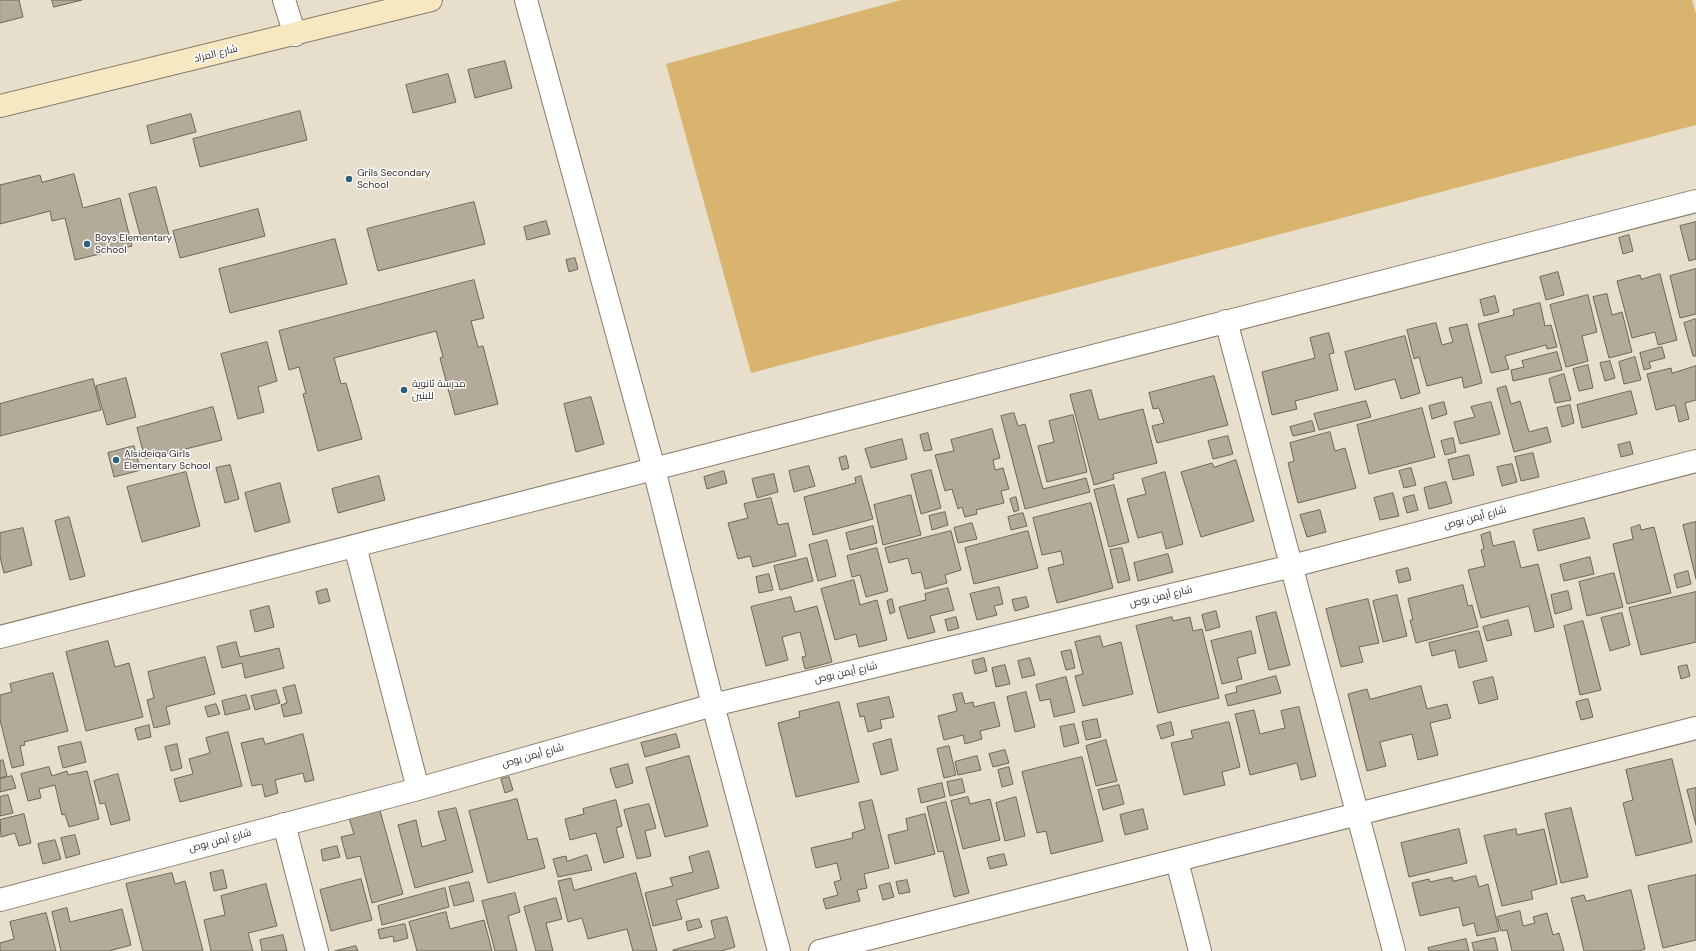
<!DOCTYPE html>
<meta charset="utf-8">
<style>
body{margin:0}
canvas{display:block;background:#e7decc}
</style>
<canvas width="1696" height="951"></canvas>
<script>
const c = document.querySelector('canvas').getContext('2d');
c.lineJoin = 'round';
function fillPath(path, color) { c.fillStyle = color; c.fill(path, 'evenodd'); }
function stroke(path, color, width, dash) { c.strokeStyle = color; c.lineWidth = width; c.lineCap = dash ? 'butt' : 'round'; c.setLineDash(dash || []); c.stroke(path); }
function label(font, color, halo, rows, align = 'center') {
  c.font = font + ' "DM Sans",Cairo,sans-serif'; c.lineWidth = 3; c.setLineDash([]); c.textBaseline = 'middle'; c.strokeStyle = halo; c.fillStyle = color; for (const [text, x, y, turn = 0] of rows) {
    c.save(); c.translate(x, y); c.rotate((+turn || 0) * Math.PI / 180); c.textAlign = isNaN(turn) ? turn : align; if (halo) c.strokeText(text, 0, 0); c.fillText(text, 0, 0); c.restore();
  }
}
const green = new Path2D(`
 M901,0H1692L1696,14V125L751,373L666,64Z`);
const building = new Path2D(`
 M0,0H19L23,17L0,23Z
 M52,0H82L54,7Z
 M505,61L512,88L475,98L468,70Z
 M448,74L456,102L413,113L406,85Z
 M300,111L307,140L200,167L193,139Z
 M191,114L196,132L151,144L147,126Z
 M74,174L83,208L120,198L132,246L75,260L65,218L52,221L50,211L0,224V185L40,175L42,182Z
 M156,187L169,235L142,242L129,194Z
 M474,202L485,244L378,271L367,229Z
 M258,209L265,236L180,258L173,231Z
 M546,221L550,234L527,240L524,227Z
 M1696,222V259L1689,261L1680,226Z
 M1629,235L1633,251L1623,254L1619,238Z
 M335,239L347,284L230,313L219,269Z
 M575,258L578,269L569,272L566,260Z
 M1696,269V314L1680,318L1670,276Z
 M1558,272L1564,295L1546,300L1540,277Z
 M1660,274L1677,340L1658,345L1655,332L1632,338L1617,281L1640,275L1641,279Z
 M474,280L484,318L471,321L478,347L483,346L498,404L455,415L440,358L443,357L436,331L334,358L341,384L346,383L362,439L318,451L303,394L306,393L299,367L289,370L279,331Z
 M1607,294L1612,315L1622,312L1632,352L1609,358L1593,297Z
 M1588,295L1597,332L1582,336L1588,361L1566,367L1550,305Z
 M1495,296L1499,312L1484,316L1480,300Z
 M1540,303L1545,326L1551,325L1557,347L1547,349L1546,345L1505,356L1509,369L1491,373L1478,324L1514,315L1513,310Z
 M1696,319V356H1693L1684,323Z
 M1436,323L1442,345L1453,342L1449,328L1467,324L1482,383L1464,388L1462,377L1427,386L1419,357L1414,359L1407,330Z
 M1329,333L1334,353L1329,354L1338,390L1295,401L1297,409L1272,415L1262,372L1315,358L1310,338Z
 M1405,336L1420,393L1401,399L1395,379L1355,390L1345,352Z
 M267,342L277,381L258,387L264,412L238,419L221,354Z
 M1662,347L1665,358L1649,362L1651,368L1644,370L1640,353Z
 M1557,352L1562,370L1513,381L1511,370L1524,367L1522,361Z
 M1635,357L1641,380L1624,384L1619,362Z
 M1610,361L1615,378L1605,381L1600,363Z
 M1588,365L1593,388L1579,391L1573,369Z
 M1696,366V400L1685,403L1689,419L1679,422L1675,405L1656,410L1647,374L1671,368L1672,373Z
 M1564,374L1571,400L1555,403L1549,379Z
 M1214,376L1228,425L1157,443L1152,426L1164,423L1159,408L1153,409L1149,393Z
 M126,378L136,417L107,425L96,386Z
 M93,379L101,410L0,436V404Z
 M1506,386L1511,404L1520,401L1529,432L1547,427L1551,442L1514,452L1497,389Z
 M1091,390L1099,420L1143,409L1157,463L1113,474L1114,479L1094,485L1070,395Z
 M1631,391L1637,414L1582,428L1577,405Z
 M591,397L604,444L576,452L564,404Z
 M1366,401L1371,417L1319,430L1314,414Z
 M1444,402L1447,414L1432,419L1429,406Z
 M1491,402L1500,434L1460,444L1454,422L1475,417L1471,407Z
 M1570,405L1574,423L1562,427L1557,408Z
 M213,407L222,440L145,459L137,428Z
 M1422,408L1435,457L1369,474L1357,425Z
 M1014,413L1018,426L1025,424L1043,489L1086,478L1090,492L1025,509L1001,416Z
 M1073,415L1087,472L1047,482L1038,446L1054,442L1049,421Z
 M1312,421L1315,431L1293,436L1290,427Z
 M992,429L1000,458L993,460L995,470L1003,468L1009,489L1001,491L1004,503L976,510L977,514L965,517L962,507L958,509L952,489L945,491L935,455L954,451L951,440Z
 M1330,432L1335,451L1345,448L1356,488L1298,503L1288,463L1294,461L1290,443Z
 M928,433L932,450L924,451L920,435Z
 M1228,436L1233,454L1213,459L1208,441Z
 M1453,438L1456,452L1445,455L1441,441Z
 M902,439L907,459L871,468L865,449Z
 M1630,442L1633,454L1621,457L1618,445Z
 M134,446L141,470L114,477L108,453Z
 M1533,453L1539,477L1521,481L1515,457Z
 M1469,455L1474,475L1453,480L1448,460Z
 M846,456L849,468L842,470L839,458Z
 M1236,460L1254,521L1201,537L1181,472L1212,463L1214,467Z
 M1512,464L1517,482L1502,486L1497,467Z
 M230,465L239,499L225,503L216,468Z
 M809,466L815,486L794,492L789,471Z
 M1411,468L1416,485L1404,488L1399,471Z
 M931,470L941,508L921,514L911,475Z
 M724,471L727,483L707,489L704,477Z
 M186,472L200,526L142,542L127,487Z
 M1165,472L1183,544L1166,549L1162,532L1138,538L1127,499L1146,494L1142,479Z
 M774,474L778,492L757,498L752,479Z
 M379,476L385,500L338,513L332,489Z
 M861,476L873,519L813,535L804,497L856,483L855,478Z
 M1446,482L1452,503L1429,509L1424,488Z
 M280,483L290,522L255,532L245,493Z
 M1114,485L1129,542L1109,547L1094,490Z
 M1393,493L1399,516L1380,520L1374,498Z
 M911,495L921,535L883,545L874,505Z
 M1414,495L1418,510L1407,513L1403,498Z
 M1016,497L1019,510L1014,512L1010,499Z
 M771,498L778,525L788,523L796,556L753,567L750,556L738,559L728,523L748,518L744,504Z
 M1091,503L1113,588L1057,603L1048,568L1064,564L1061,551L1042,555L1033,518Z
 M1320,510L1326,532L1307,537L1300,515Z
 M945,512L948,525L932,530L929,516Z
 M1023,513L1027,526L1011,530L1008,517Z
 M69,517L85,576L70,580L55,521Z
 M1584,518L1590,538L1538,551L1533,530Z
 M1696,522V579L1683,525Z
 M972,523L977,539L958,543L954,528Z
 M1640,525L1641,530L1654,527L1671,593L1627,604L1613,544L1633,539L1631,528Z
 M873,526L877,543L850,550L846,533Z
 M23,528L32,565L4,573L0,557V533Z
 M951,531L961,570L945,575L947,583L925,589L921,572L912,574L908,558L889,563L885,548Z
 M1028,531L1038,568L974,584L965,548Z
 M1490,532L1493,546L1514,541L1521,568L1538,564L1554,627L1535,632L1529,606L1481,618L1468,570L1485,566L1481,550L1484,549L1481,535Z
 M827,540L836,576L818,581L809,545Z
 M877,548L888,591L866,597L860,575L852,577L847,556Z
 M1122,548L1130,580L1118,583L1110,550Z
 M1168,554L1173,572L1138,581L1134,563Z
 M1590,557L1594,574L1564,581L1560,565Z
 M807,558L813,581L780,590L774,566Z
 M1408,568L1411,580L1399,583L1396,571Z
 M1688,571L1691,584L1677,588L1674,575Z
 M1614,573L1623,607L1587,616L1579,582Z
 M769,574L773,590L759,593L756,577Z
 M854,580L860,605L877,600L887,640L859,647L856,634L835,640L821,589Z
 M1463,585L1468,606L1472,605L1478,627L1416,643L1410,620H1413L1408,599Z
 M999,587L1003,604L994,606L997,615L977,620L970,594Z
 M948,588L954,610L930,616L935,632L908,639L899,607L926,600L925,594Z
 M327,589L330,601L319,604L316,592Z
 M1568,591L1572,609L1555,614L1551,595Z
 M1696,592V642L1641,655L1629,608Z
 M1397,595L1407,636L1383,642L1373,601Z
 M791,597L795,612L817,606L832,662L805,669L802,657L806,656L800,632L782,637L788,660L766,666L751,607Z
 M1026,597L1029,607L1015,611L1012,600Z
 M892,599L895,612L890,614L887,601Z
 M1368,599L1379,643L1359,647L1363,662L1341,667L1326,609Z
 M269,606L274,627L255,632L250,611Z
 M1216,611L1220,627L1206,631L1202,615Z
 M1276,612L1290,665L1269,670L1256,617Z
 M1622,613L1630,645L1610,651L1601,618Z
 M956,617L959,628L948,631L945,620Z
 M1172,617L1173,621L1190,617L1193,631L1202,629L1219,698L1158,713L1136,626Z
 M1508,620L1512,635L1487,641L1483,627Z
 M1583,621L1601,690L1580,695L1564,626Z
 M1251,631L1256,653L1237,658L1242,679L1222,684L1211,641Z
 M1479,631L1487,661L1459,668L1455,650L1432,656L1429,643Z
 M1100,636L1103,647L1121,642L1133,694L1083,706L1075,676L1083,674L1075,642Z
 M108,641L115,667L129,663L143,717L86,731L66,652Z
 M236,642L240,657L279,648L284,668L245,678L242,663L222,668L217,647Z
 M1071,650L1075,668L1066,670L1061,652Z
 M205,657L215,694L166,707L170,724L154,728L147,700L154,698L148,672Z
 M984,658L987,671L975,674L972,661Z
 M1030,658L1035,675L1022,678L1018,661Z
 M1005,665L1010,684L996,687L992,668Z
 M1687,665L1690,676L1681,679L1678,667Z
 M53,673L68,731L24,742L25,745L20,746L24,765L12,768L0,720V695L12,692L10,684Z
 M1276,676L1281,693L1228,706L1225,695L1237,692L1236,687Z
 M1066,677L1075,712L1054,717L1050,699L1040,701L1036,685Z
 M1493,677L1498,699L1479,704L1473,682Z
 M295,685L302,713L284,717L281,705L287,703L283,688Z
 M1421,686L1427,709L1447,704L1451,718L1430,723L1438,755L1418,760L1412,734L1380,742L1386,766L1367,771L1348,694L1367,689L1370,699Z
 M276,690L280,703L255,710L251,696Z
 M1026,692L1035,727L1015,732L1007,697Z
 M962,693L965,704L973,702L974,707L994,702L1000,726L980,731L982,739L965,744L963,735L944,740L938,716L957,711L953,695Z
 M246,695L250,709L225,715L222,701Z
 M889,697L894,717L880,720L882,728L868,732L864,716L860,717L857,704Z
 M1588,699L1593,717L1581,720L1576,702Z
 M839,702L859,782L796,797L778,723L800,717L799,712Z
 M216,704L220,714L208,717L205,707Z
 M1299,707L1316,776L1301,780L1297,763L1250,775L1235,714L1254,710L1260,734L1285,728L1281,711Z
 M1097,719L1101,737L1086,740L1082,722Z
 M1171,722L1174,735L1161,739L1157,726Z
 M1229,722L1240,767L1222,772L1225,785L1184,795L1171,743L1193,738L1191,731Z
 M1074,724L1079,743L1064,747L1060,727Z
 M149,725L151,737L138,740L135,729Z
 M228,732L242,786L180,802L174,779L193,774L189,759L210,753L206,738Z
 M303,734L314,780L305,782L303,773L275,780L278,793L265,797L262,784L252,786L241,743L263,738L265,744Z
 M676,734L680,747L645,757L641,743Z
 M891,739L898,770L881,775L873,744Z
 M1106,740L1117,781L1096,786L1086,746Z
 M81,742L86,762L63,768L58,747Z
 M177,744L182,768L171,771L165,747Z
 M949,746L956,775L944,778L937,749Z
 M1005,750L1009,763L993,767L989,754Z
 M689,756L708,826L665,837L646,768Z
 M977,756L981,770L958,775L955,762Z
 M1082,757L1103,841L1051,854L1046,831L1037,833L1022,772Z
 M1672,759L1692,842L1636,856L1623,803L1633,800L1626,770Z
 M3,760L7,776L0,778V761Z
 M628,764L633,783L616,788L610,769Z
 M49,767L52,776L67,771L68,775L87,771L99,819L69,827L65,814L62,815L55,785L39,789L41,798L28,801L21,774Z
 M1009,767L1013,784L1002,787L998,770Z
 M118,774L130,820L111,825L105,803L100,804L94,781Z
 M12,776L16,788L0,792V779Z
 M509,777L513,790L505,793L501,779Z
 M962,779L965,792L950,796L947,782Z
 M942,783L945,797L921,803L918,789Z
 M1119,785L1124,804L1103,810L1098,790Z
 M1696,788V825L1687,790Z
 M8,795L13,813L0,816V797Z
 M968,797L970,804L990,799L1000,840L963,849L951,801Z
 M1016,797L1025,836L1005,841L996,803Z
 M517,799L528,840L537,838L545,868L488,883L469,811Z
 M616,800L622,826L616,828L624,857L604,863L596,833L570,840L565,819L584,814L583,809Z
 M872,800L889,868L864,874L867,888L857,890L860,901L826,909L823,899L838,895L834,882L841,880L837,863L816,868L811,848L853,838L852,833L865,829L859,803Z
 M946,802L969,893L954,897L943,851L938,852L927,807Z
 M649,804L656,828L645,831L651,856L637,859L624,810Z
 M379,807L403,894L372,903L360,856L347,859L341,837L354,834L348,815Z
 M456,808L473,872L415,888L398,825L416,820L422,847L446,840L438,812Z
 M1571,808L1588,877L1561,883L1545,814Z
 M1143,809L1148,829L1125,835L1120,815Z
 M24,814L31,843L19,846L15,833L1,837L0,820Z
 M925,814L935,854L895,864L888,835L908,830L906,819Z
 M1459,829L1467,863L1409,877L1401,843Z
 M1516,829L1517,835L1544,829L1557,884L1531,891L1533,899L1502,906L1484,836Z
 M75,835L80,854L66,858L61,838Z
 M55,840L61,859L43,864L38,844Z
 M337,846L340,857L323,861L321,850Z
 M709,851L719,888L676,900L682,919L653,926L645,893L673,886L670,878L693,872L689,857Z
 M1004,854L1007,865L990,869L987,858Z
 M587,855L592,870L558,877L553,859L566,856L567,861Z
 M223,870L227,888L214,891L210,873Z
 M172,873L175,884L185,881L203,951H143L126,884Z
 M636,873L657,951H633L627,929L588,939L582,918L568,922L558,881L571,878L574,890Z
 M1696,875V940L1663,948L1648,886Z
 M1476,876L1479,887L1488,884L1499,931L1477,936L1474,923L1463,926L1459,907L1420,916L1412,883L1429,879L1430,882L1452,877L1453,881Z
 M361,879L372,920L331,931L320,890Z
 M907,880L910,892L899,894L896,882Z
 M469,882L474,901L454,906L449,887Z
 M890,883L894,897L883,900L879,886Z
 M266,884L277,926L248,933L253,951H211L204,920L225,915L221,896Z
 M445,888L449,907L382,925L378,906Z
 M1631,890L1645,949L1639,951H1584L1571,898L1584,895L1586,901Z
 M515,893L520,912L508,916L517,951H495L482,901Z
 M556,898L562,919L546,923L553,951H536L524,907Z
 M67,908L70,922L122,909L131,945L109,951H61L52,912Z
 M1520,911L1523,926L1535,923L1533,917L1547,913L1553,935L1559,933L1564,951H1512L1507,930L1501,931L1497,917Z
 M446,912L450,929L484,920L492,951H417L409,922Z
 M46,913L56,951H0V943L14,939L10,922Z
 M727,917L735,947L721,951H673V950L715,938L711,921Z
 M699,919L702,927L688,931L686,922Z
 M405,924L408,938L394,942L393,936L380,939L378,930Z
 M283,935L287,951H262L260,940Z
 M1495,938L1498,951H1474L1472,943Z
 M1466,939L1469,951H1429L1428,948Z
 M356,946L358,951H335Z`);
const street = new Path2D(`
 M284,0L295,35
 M526,0L654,469L713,705L779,951
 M1226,321L1394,951
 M355,546L418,789
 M0,637L1696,201
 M284,824L317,951
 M1177,861L1200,951
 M0,900L418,789L713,705L1292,566L1696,461
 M820,951L1696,728`);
const secondary = new Path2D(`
 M0,106L431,0`);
const markers = [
 [349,179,4,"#29607b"],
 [87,244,4,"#29607b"],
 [404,390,4,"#29607b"],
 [116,460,4,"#29607b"]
];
const streetNames = [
 ["شارع المزاد",216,54,-14],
 ["شارع أيمن بوص",1475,518,-15],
 ["شارع أيمن بوص",1161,597,-13],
 ["شارع أيمن بوص",846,673,-13],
 ["شارع أيمن بوص",533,756,-16],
 ["شارع أيمن بوص",220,841,-15]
];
const poiNames = [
 ["Grils Secondary",357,173],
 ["School",357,185],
 ["Boys Elementary",95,238],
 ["School",95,250],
 ["مدرسة ثانوية",412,384],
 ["للبنين",412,396],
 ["Alsideiqa Girls",124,454],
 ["Elementary School",124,466]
];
fillPath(green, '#d9b46f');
fillPath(building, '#b3aa99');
stroke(building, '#6e6656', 1);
stroke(street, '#857c6c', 24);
stroke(secondary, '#857c6c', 24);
stroke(street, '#fff', 22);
stroke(secondary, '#f8e8c2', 22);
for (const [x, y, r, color] of markers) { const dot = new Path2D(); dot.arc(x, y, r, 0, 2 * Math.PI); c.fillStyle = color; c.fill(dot); stroke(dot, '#fff', 1.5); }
label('10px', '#302d26', '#fff', streetNames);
label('10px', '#302d26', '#fff', poiNames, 'left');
</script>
